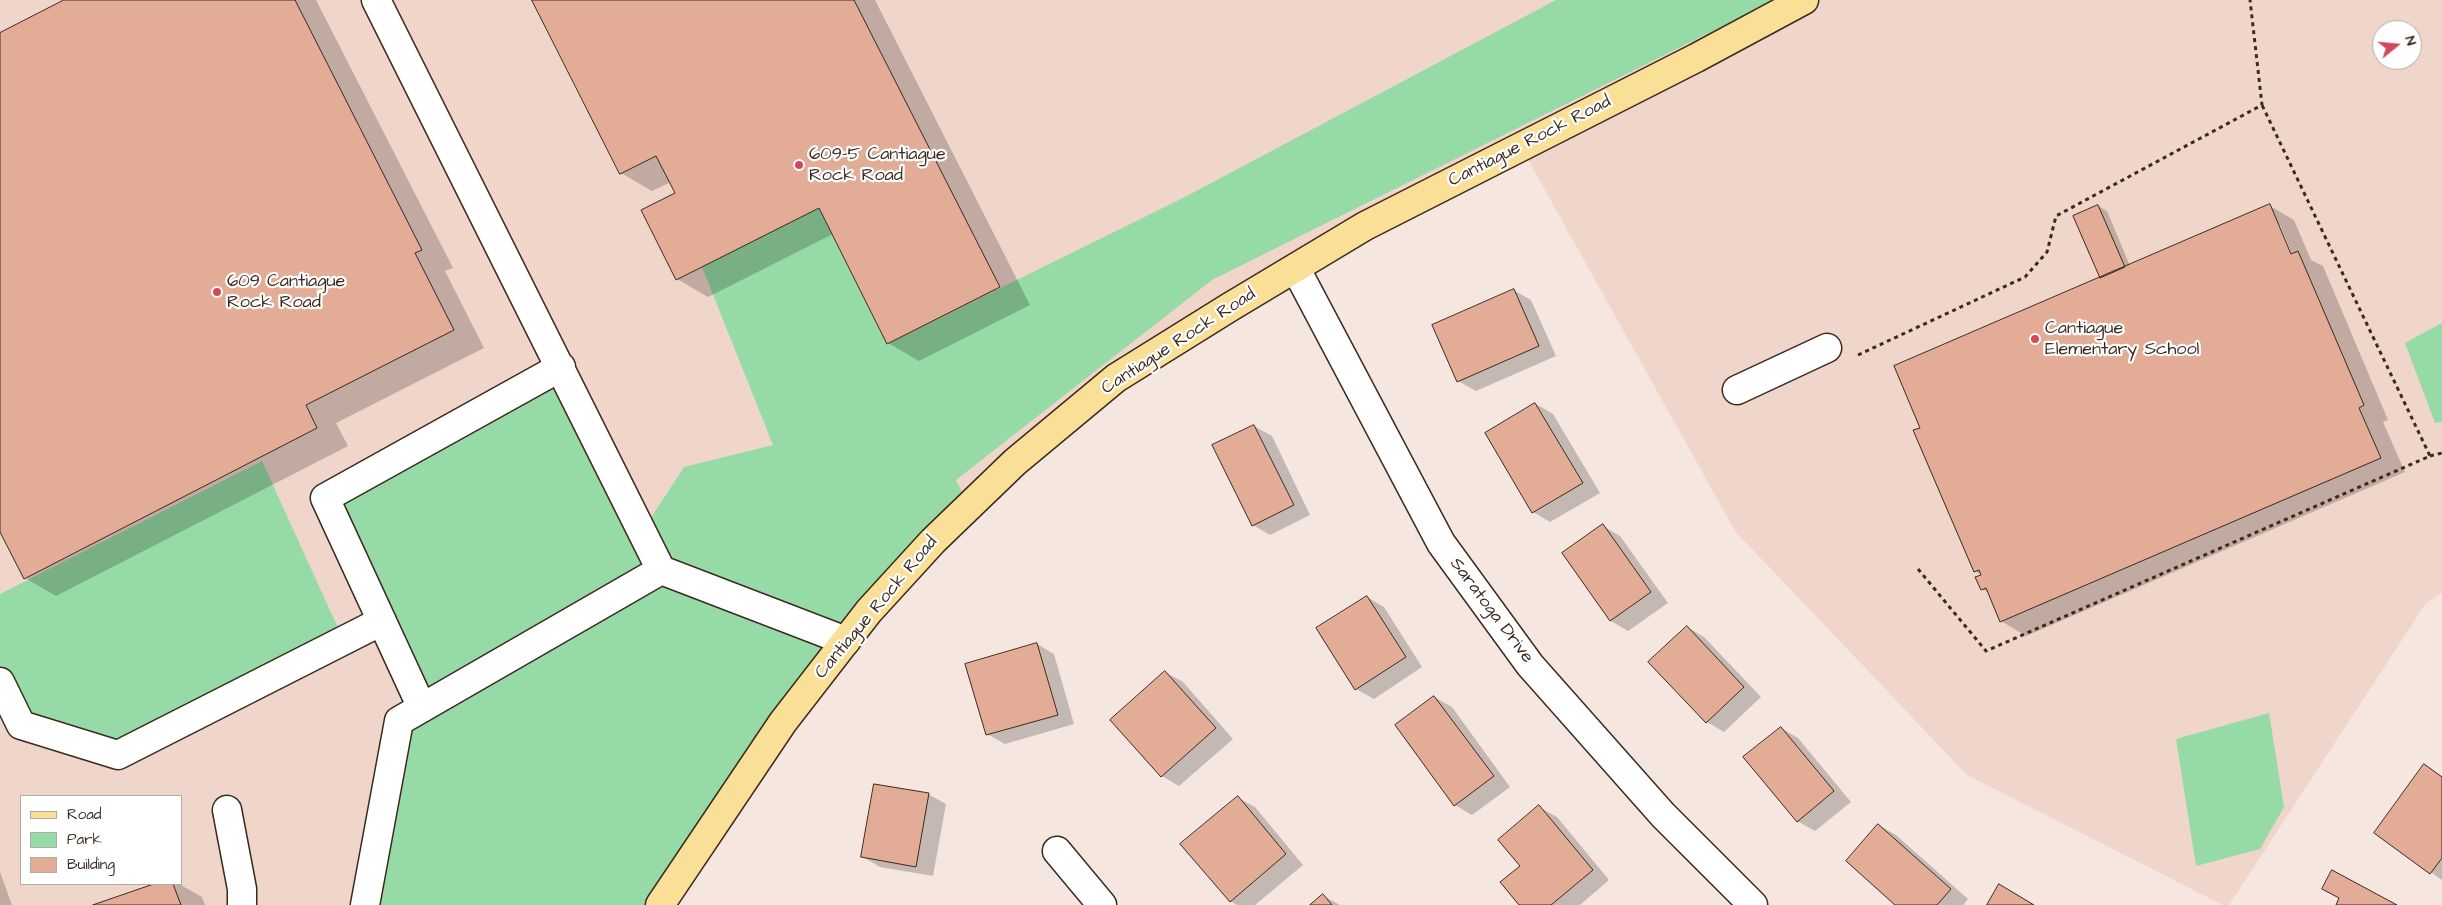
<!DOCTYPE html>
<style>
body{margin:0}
#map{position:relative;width:2442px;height:905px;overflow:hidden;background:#f6e6e0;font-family:"Architects Daughter",sans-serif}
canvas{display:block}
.legend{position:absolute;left:20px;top:795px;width:162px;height:90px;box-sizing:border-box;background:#fff;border:1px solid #b1aaa5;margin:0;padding:6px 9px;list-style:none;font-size:15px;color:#3b2a1e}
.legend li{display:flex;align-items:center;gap:10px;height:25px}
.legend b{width:25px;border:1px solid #b1aaa5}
.north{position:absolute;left:2372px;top:20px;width:50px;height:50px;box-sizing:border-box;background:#fff;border:1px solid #b1aaa5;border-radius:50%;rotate:73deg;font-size:14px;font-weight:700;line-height:20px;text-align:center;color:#3b2a1e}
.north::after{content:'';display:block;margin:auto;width:18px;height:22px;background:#d1495b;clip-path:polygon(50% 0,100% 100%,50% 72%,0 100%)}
</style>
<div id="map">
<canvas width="2442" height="905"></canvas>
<ul class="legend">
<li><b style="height:6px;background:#fadf96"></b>Road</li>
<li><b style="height:14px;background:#96dba7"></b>Park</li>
<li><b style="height:14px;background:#e2ac97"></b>Building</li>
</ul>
<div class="north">N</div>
</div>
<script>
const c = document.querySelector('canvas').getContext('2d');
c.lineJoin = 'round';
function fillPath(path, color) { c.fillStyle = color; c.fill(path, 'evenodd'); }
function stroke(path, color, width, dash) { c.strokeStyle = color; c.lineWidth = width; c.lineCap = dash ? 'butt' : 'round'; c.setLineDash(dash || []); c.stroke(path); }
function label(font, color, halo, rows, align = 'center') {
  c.font = font + ' "Architects Daughter",sans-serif'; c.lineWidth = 4.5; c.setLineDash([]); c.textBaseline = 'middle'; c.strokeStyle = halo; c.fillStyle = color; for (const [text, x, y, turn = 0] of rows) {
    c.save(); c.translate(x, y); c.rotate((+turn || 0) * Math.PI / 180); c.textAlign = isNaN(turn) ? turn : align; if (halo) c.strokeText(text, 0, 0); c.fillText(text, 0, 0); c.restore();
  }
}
const built = new Path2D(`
 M0,0H2442V593L2426,603L2229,905H2223L1967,775L1735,531L1521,147L1116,378L933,541L660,905H0ZM2382,30H2412V60H2382ZM21,796H181V884H21Z`);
const green = new Path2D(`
 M1556,0H1775L1212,280L956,480L969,506L933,541L665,905H365L399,721L422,708L325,498L561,367L645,527L684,467L773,445L702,267L819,208L887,344L1181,199Z
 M2442,323V422L2435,423L2405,343Z
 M262,461L344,641L118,755L20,730L0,686V594Z
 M2269,713L2284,807L2260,849L2196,866L2176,739Z`);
const shadow = new Path2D(`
 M66,0H316L453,268L445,271L484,348L336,423L348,446L56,596L25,578L0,530V34Z
 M533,0H875L1030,305L919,361L888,343L833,234L708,297L677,279L676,194L671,182L652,191L621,173Z
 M2098,206L2107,211L2130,266L2270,206L2294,220L2311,260L2323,266L2388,420L2383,422L2405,472L2026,636L2001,621L1990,593L1982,589V575L1975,571L1921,428L2102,278ZM2277,225H2280L2294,259L2292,260Z
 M1513,290L1531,300L1556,356L1476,391L1458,381Z
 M1536,404L1553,414L1600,493L1550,522L1533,512Z
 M1254,426L1272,436L1310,515L1270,535L1253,525Z
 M1603,526L1620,536L1668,603L1628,631L1611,621L1563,554Z
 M1367,597L1384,607L1422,667L1374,699L1356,689Z
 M1687,627L1704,637L1761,697L1724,732L1707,722Z
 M1037,644L1054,654L1074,724L1005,744L987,734Z
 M1165,672L1183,682L1233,739L1179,786L1162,776L1112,720Z
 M1434,697L1452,707L1510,787L1472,815L1455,805Z
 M1781,728L1798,738L1851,802L1815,831L1797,821Z
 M2424,766L2442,776V880L2376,833Z
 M928,794L946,804L933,876L880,867L863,857Z
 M1238,798L1255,807L1303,865L1255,905H1237L1230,901Z
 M1539,807L1557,817L1609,880L1580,905H1520L1521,866Z
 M1878,825L1896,835L1968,899L1963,905H1897Z
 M0,872L12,905H0Z
 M158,884H179L202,897L205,905H97Z
 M1324,896L1340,905H1312Z`);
const building = new Path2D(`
 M64,0H295L422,250L415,253L454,330L306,405L317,428L24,579L0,532V33Z
 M532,0H854L1000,287L887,344L819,208L676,280L641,210L675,193L656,156L620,174Z
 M2270,204L2291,254L2298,251L2364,405L2359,408L2381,458L2000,622L1986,588L1981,590L1975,577L1981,575L1979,570L1974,572L1913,430L1920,428L1894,366Z
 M2098,205L2125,267L2100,278L2073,216Z
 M1514,289L1539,346L1457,382L1432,325Z
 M1535,403L1583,483L1532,513L1485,433Z
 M1254,425L1294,505L1252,526L1212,445Z
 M1603,524L1651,592L1610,621L1562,553Z
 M1367,596L1406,657L1355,690L1316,628Z
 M1687,626L1744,687L1706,723L1648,662Z
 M1037,643L1058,715L986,735L965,664Z
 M1165,671L1216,728L1161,777L1110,720Z
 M1434,696L1494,776L1454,806L1395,725Z
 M1781,727L1834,791L1797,822L1743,757Z
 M2424,764L2442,777V858L2430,874L2374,833Z
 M874,784L929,793L916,867L861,857Z
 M1238,796L1286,854L1230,902L1180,844Z
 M1539,805L1593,870L1551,905H1519L1500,882L1520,866L1498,840Z
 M1878,824L1951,889L1937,905H1895L1846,861Z
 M2332,870L2397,905H2336L2339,898L2322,889Z
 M154,884H173L181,905H93Z
 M1999,884L2034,905H1987Z
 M1323,894L1332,905H1310Z`);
const path = new Path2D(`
 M1858,355L2025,277L2047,252L2056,216L2262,105L2250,0
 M2430,456L2442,453
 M1918,569L1986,651L2430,456L2262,105`);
const minor = new Path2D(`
 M376,0L661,570L846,641
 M1296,269L1441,543L1530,665L1663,815L1753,905
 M1737,390L1827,348
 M0,682L21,725L118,755L382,621
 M422,708L325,498L561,367
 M227,810L242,889V905
 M1057,851L1102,905
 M365,905L399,721L661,570`);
const major = new Path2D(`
 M660,905L783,722L869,611L933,541L1015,462L1116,378L1230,307L1365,226L1696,58L1804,0`);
const markers = [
 [799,165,5,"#d1495b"],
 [217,292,5,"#d1495b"],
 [2035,339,5,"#d1495b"]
];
const streetNames = [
 ["Cantiague Rock Road",1530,142,-27],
 ["Cantiague Rock Road",1179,342,-33],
 ["Cantiague Rock Road",877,608,-50],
 ["Saratoga Drive",1491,611,53]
];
const poiNames = [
 ["609-5 Cantiague",809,155],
 ["Rock Road",809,176],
 ["609 Cantiague",227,282],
 ["Rock Road",227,303],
 ["Cantiague",2045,329],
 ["Elementary School",2045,350]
];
fillPath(built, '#f0d5ca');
fillPath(green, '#96dba7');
fillPath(shadow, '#0003');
fillPath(building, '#e2ac97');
stroke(building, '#3b2a1e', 1);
stroke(minor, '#3b2a1e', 31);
stroke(major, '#3b2a1e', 31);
stroke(path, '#3b2a1e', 3, [4, 4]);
stroke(minor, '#fff', 28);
stroke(major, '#fadf96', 28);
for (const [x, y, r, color] of markers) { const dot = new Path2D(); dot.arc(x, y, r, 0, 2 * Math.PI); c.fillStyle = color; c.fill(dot); stroke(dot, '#fff', 2); }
label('18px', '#3b2a1e', '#fff', streetNames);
label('18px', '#3b2a1e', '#fff', poiNames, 'left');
</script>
